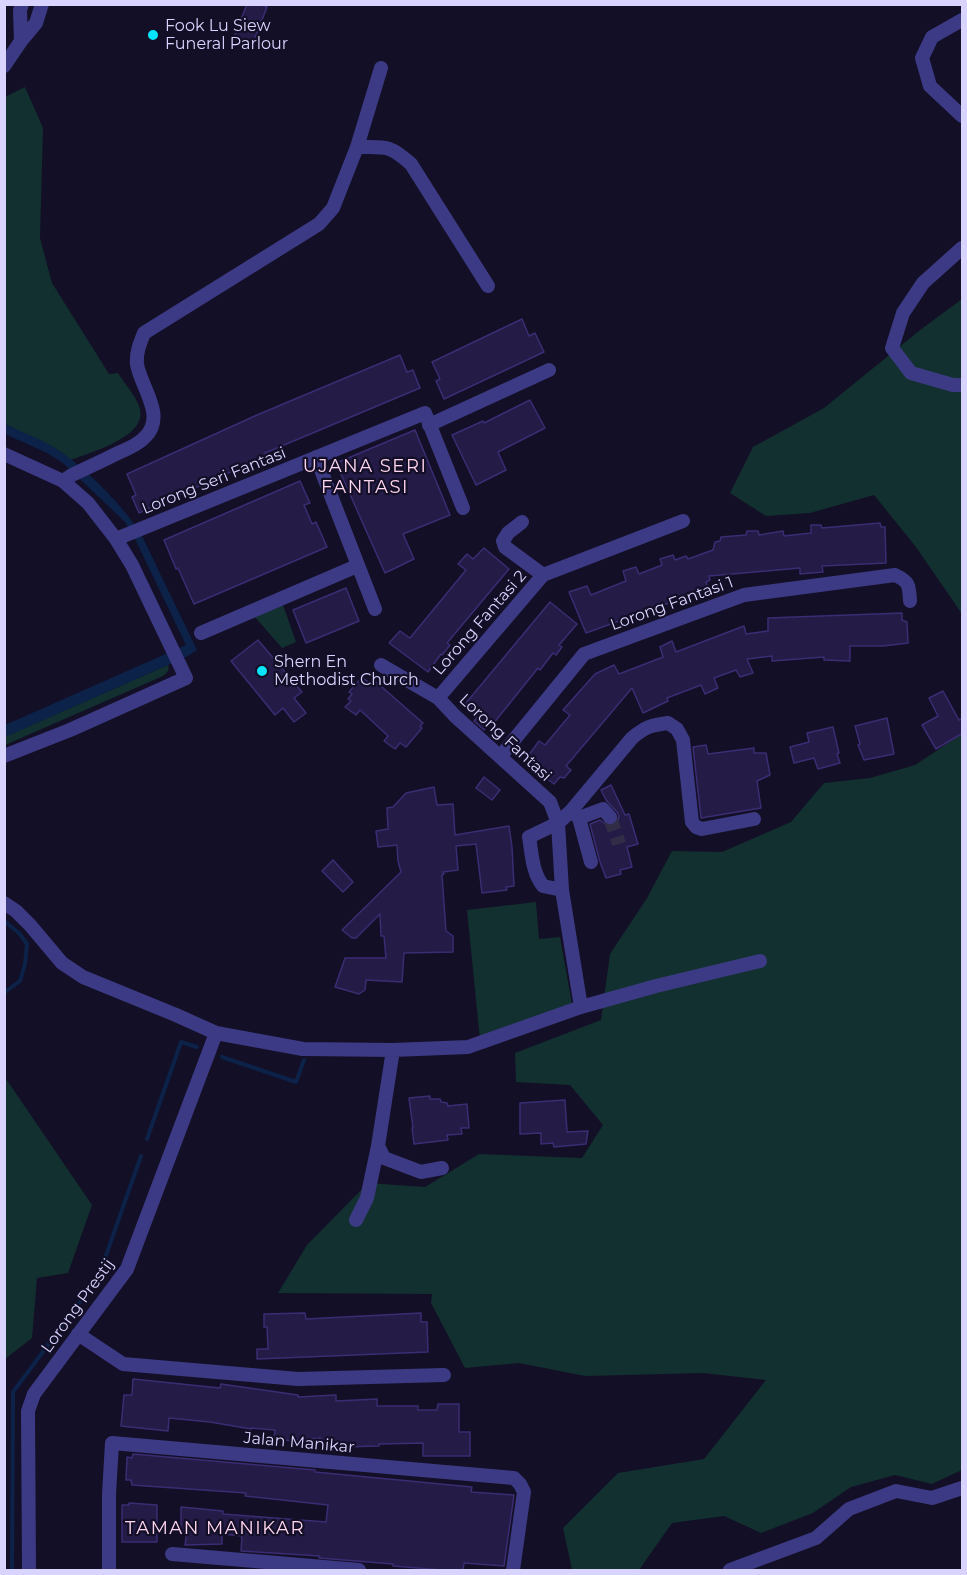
<!DOCTYPE html>
<style>
body{margin:0}
#map{position:relative;width:967px;height:1575px;overflow:hidden;background:#130f26;font-family:Montserrat,sans-serif}
canvas{display:block}
.frame{position:absolute;inset:0;border:6px solid #d9d4ff;pointer-events:none}
</style>
<div id="map">
<canvas width="967" height="1575"></canvas>
<div class="frame"></div>
</div>
<script>
const c = document.querySelector('canvas').getContext('2d');
c.lineJoin = 'round';
function fillPath(path, color) { c.fillStyle = color; c.fill(path, 'evenodd'); }
function stroke(path, color, width, dash) { c.strokeStyle = color; c.lineWidth = width; c.lineCap = dash ? 'butt' : 'round'; c.setLineDash(dash || []); c.stroke(path); }
function label(font, color, halo, rows, align = 'center') {
  c.font = font + ' Montserrat,sans-serif'; c.lineWidth = 4.5; c.setLineDash([]); c.textBaseline = 'middle'; c.strokeStyle = halo; c.fillStyle = color; for (const [text, x, y, turn = 0] of rows) {
    c.save(); c.translate(x, y); c.rotate((+turn || 0) * Math.PI / 180); c.textAlign = isNaN(turn) ? turn : align; if (halo) c.strokeText(text, 0, 0); c.fillText(text, 0, 0); c.restore();
  }
}
const green = new Path2D(`
 M25,87L43,128L40,238L52,283L109,374L118,373C125,384 135,395 139,406C151,436 91,452 71,460L53,447L5,424V97Z
 M962,299V614L916,547L874,495L810,513L766,516L730,493L753,447L824,408L920,330Z
 M283,605L296,642L282,648L254,616Z
 M168,665C170,670 167,673 163,676L5,745L4,737Z
 M962,734V1470L932,1484L895,1475L851,1487L813,1513L761,1533L724,1516L672,1523L639,1570H572L563,1528L618,1473L704,1459L766,1380L703,1373L585,1376L519,1363L465,1368L431,1303L432,1294L278,1293L307,1245L368,1183L425,1187L479,1154L582,1158L603,1125L570,1085L516,1082L515,1053L601,1020L610,954L647,898L672,851L722,852L791,822L824,783L870,778L915,765Z
 M536,902L539,939L560,937L572,1004L480,1040L467,910Z
 M4,1076L92,1205L68,1273L37,1278L32,1338L5,1359Z`);
const water = new Path2D(`
 M5,424C21,432 39,438 55,448C85,467 124,506 142,536L197,650L186,657L5,737V725L186,645L135,539L125,522L63,463L47,453L5,434Z`);
const stream = new Path2D(`
 M4,921L19,933L27,944L25,964L20,981L5,992
 M222,1057L296,1082L304,1060
 M147,1139L181,1042L197,1047
 M12,1570L13,1392L98,1278L141,1156`);
const building = new Path2D(`
 M247,4H260L267,7L253,43L234,37Z
 M522,319L529,336L535,333L544,352L444,399L436,381L440,379L432,362Z
 M400,355L407,372L413,370L420,388L265,453L266,456L139,513L132,497L136,495L127,474L257,415Z
 M530,400L545,428L498,452L506,470L476,485L452,435L483,421L484,423Z
 M415,430L450,515L403,534L414,559L385,573L336,463Z
 M300,481L310,503L304,505L312,524L316,522L327,547L194,604L178,568L176,569L164,540Z
 M880,523L881,527H885L886,563L822,566L823,572L800,574V568L709,576L710,580L706,582L708,589L586,633L569,592L587,586L591,595L626,581L623,571L636,567L639,574L662,565L660,559L673,555L675,560L686,556L688,559L713,550L715,542L720,541L721,537L746,535L747,531H758L759,535L783,531L784,536L811,533V525H821L822,528Z
 M484,548L509,569L447,643L450,645L442,655L441,654L428,672L389,643L400,631L410,638L466,570L458,564L467,554L473,559Z
 M346,588L359,621L306,643L293,610Z
 M550,602L577,624L559,645L562,647L556,655L553,653L540,670L538,668L493,724L490,721L484,730L474,721L480,714L466,703Z
 M902,613V620L907,622L908,643L883,646H850V661L824,660V657L772,661V656L747,659L753,673L740,677L736,670L714,678L718,688L705,694L701,685L667,698L668,701L643,713L632,688L566,766L571,770L564,778L560,777L554,784L542,775L545,772L526,759L539,741L545,745L570,715L563,710L595,674L614,665L619,674L663,657L660,647L672,641L676,652L744,626L746,634L768,631V618Z
 M258,640L302,692L294,698L306,713L294,722L283,708L275,715L231,661Z
 M362,677L372,685L375,681L423,723L420,726L422,728L406,747L400,743L395,749L384,741L388,736L360,710L356,715L345,707L351,701L348,699L352,694L349,692Z
 M943,691L959,720L963,718V733L936,749L922,725L938,716L929,698Z
 M887,718L894,754L864,760L858,745L860,744L855,726Z
 M833,727L839,753L837,754L840,763L818,769L814,758L794,763L790,747L809,742L807,733Z
 M706,745L708,754L754,748V753H766L770,775L757,781L761,808L701,818L693,747Z
 M484,777L500,790L492,800L476,788Z
 M611,785L625,815L629,814L638,844L627,847L632,867L620,870L621,874L606,878L600,862L590,824L600,820L607,825L611,826L615,824L618,820L619,816L617,812L606,800L601,790Z
 M434,787L437,805L453,804L455,835L509,826L512,847L514,886L506,887L507,890L482,893L476,844L456,846L458,870L443,872L444,874L442,875L446,931L453,936V952L404,953L402,982L366,980L365,990L359,994L335,987L345,958H386L384,936H381L380,914L356,938H352L342,930L401,872L398,861L397,845L378,847L376,831L388,829L387,808L393,807L406,793Z
 M333,860L353,882L343,892L322,871Z
 M430,1096V1099H440L441,1102L447,1103L448,1106L467,1104L469,1128H461L462,1134L447,1135L448,1140L414,1144L412,1128H413L409,1098Z
 M565,1100L567,1132L588,1131L586,1144L554,1147L553,1143L541,1144V1133L520,1134V1103Z
 M305,1313L306,1319L421,1313V1322H427L428,1352L257,1359V1349H268L267,1327H264V1314Z
 M133,1379L220,1388L221,1384L298,1395V1397L336,1395V1401L377,1399V1406H418V1410H437L438,1404H459V1432H470V1456H423V1443L379,1444V1446L341,1447L340,1444L321,1445V1438L293,1440V1441L274,1439L275,1430L251,1428V1429L210,1422L169,1418L168,1431L121,1426L124,1395H132Z
 M133,1454L315,1470V1472L472,1487L471,1492L514,1495L504,1566L464,1563L463,1570H442L393,1566V1564L319,1558L320,1556L241,1551L242,1536L222,1534V1544L185,1545L187,1531H181V1507L223,1511V1514L326,1522L328,1505L245,1496L246,1493L132,1485L131,1480H126L127,1457L132,1458Z
 M129,1503L157,1505V1542H122V1505H129Z`);
const minorTunnel = new Path2D(`
 M610,817L619,844`);
const minor = new Path2D(`
 M962,20L932,37L922,58L930,86L962,116
 M21,41L20,10L22,4
 M4,66L21,41L36,23L42,4
 M357,147C385,147 389,144 411,164L488,286
 M962,248L923,283L903,313L892,348L911,373L953,385H962
 M429,425L549,370
 M4,454L63,481L88,503L116,539L132,565L186,678L70,730L4,756
 M316,457L375,609
 M63,481L72,475C87,468 102,461 118,453C127,449 138,445 145,437C167,416 140,386 137,364C136,352 140,343 144,333L319,224L333,208L357,147L381,68
 M522,522L508,533L503,541L505,547L543,575
 M116,539L425,413L463,508
 M201,633L357,566
 M381,665L438,698L455,716L550,802L558,823L562,890L581,1007
 M438,698L543,575L683,521
 M500,757L584,654L744,595L895,575C910,582 909,586 910,601
 M571,811L579,818L591,862
 M579,818L603,809L610,817
 M562,890L543,886C532,872 532,854 529,837L558,823L571,811L632,738C645,727 651,725 668,723L677,729L683,740L692,822L696,827L702,829L754,819
 M4,903L16,911L30,925L62,963L83,977L176,1015L216,1033L303,1049L393,1050L468,1047L581,1007L656,986L760,961
 M393,1050L378,1146L384,1158L421,1172L442,1168
 M356,1220L367,1198L378,1146
 M78,1334L123,1364L298,1379L444,1375
 M172,1554L359,1570
 M29,1570L28,1411L34,1394L127,1269L216,1033
 M109,1570V1494L112,1443L514,1478L520,1484L524,1492L513,1570
 M730,1570L816,1538L849,1509L896,1491L932,1498L962,1488`);
const markers = [
 [153,35,6,"#00e5ff"],
 [262,671,6,"#00e5ff"]
];
const poiNames = [
 ["Fook Lu Siew",165,26],
 ["Funeral Parlour",165,44],
 ["Shern En",274,662],
 ["Methodist Church",274,680]
];
const streetNames = [
 ["Lorong Seri Fantasi",214,481,-22],
 ["Lorong Fantasi 1",672,604,-20],
 ["Lorong Fantasi 2",480,623,-49],
 ["Lorong Fantasi",505,738,43],
 ["Lorong Prestij",78,1306,-54],
 ["Jalan Manikar",299,1443,5]
];
const neighbourhoodNames = [
 ["UJANA SERI",365,467],
 ["FANTASI",365,488],
 ["TAMAN MANIKAR",215,1529]
];
fillPath(green, '#12302f');
fillPath(water, '#0c2248');
stroke(stream, '#0c2248', 4);
fillPath(building, '#241b47');
stroke(building, '#3b2d73', 1.5);
stroke(minorTunnel, '#312d47', 14, [14, 7]);
stroke(minor, '#3d3a85', 14);
for (const [x, y, r, color] of markers) { const dot = new Path2D(); dot.arc(x, y, r, 0, 2 * Math.PI); c.fillStyle = color; c.fill(dot); stroke(dot, '#130f26', 2); }
label('16px', '#d9d4ff', '#130f26', poiNames, 'left');
label('16px', '#d9d4ff', '#130f26', streetNames);
c.letterSpacing = '1.5px';
label('18px', '#ffd6f0', '#130f26', neighbourhoodNames);
c.letterSpacing = '0px';
</script>
